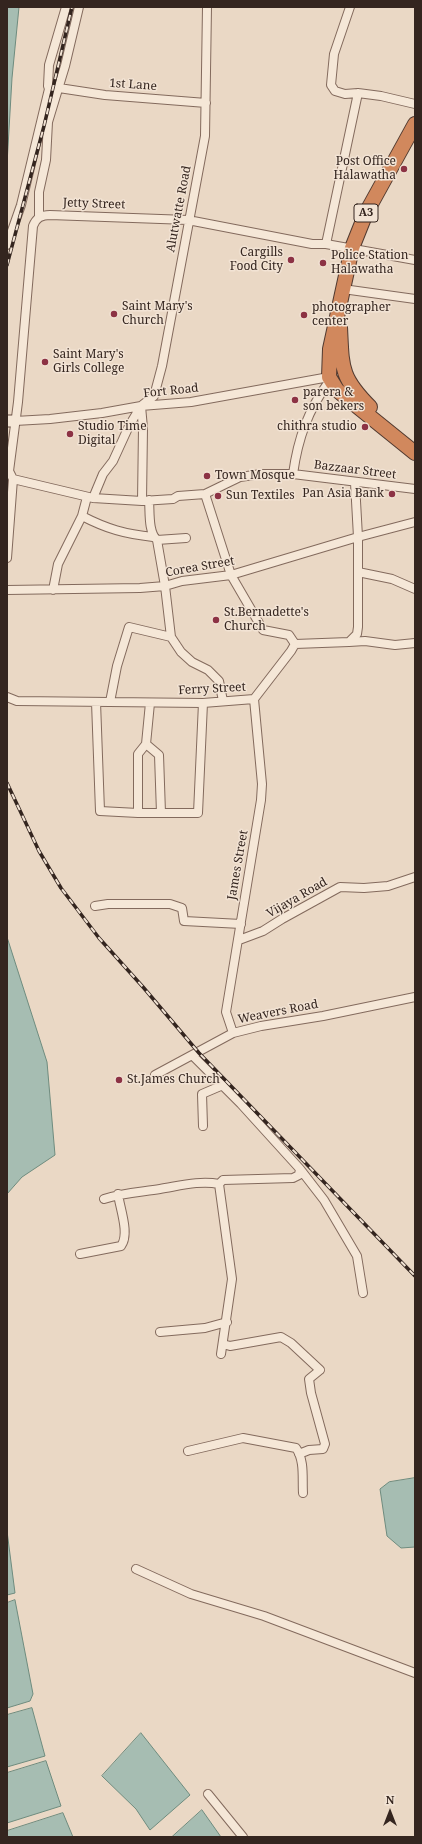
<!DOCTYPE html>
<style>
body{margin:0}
#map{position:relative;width:422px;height:1844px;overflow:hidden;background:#ead8c5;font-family:"Noto Serif",serif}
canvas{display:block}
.frame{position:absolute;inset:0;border:8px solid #34251f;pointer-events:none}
.north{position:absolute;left:370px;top:1792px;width:40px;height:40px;-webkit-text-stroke:3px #f2e3d4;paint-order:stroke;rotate:0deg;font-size:11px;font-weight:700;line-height:16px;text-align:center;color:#34251f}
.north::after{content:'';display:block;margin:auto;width:14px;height:18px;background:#34251f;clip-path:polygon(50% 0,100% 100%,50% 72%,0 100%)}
</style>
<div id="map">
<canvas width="422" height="1844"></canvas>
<div class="frame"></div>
<div class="north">N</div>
</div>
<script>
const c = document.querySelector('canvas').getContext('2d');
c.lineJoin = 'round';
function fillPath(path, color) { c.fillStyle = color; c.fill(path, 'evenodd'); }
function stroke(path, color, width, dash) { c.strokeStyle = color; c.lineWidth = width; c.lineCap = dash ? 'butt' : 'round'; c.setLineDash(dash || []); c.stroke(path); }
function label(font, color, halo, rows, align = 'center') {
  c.font = font + ' "Noto Serif",serif'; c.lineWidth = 3; c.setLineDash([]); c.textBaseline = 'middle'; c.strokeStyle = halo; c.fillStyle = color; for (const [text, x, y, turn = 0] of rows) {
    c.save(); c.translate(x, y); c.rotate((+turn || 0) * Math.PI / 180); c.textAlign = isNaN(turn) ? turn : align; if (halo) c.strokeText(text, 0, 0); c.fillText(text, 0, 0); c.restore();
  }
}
const water = new Path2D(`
 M7,7H19L12,78L7,164Z
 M7,937L47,1062L55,1155L22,1177L7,1194Z
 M415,1478V1547L401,1548L387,1536L380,1489L389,1482Z
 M7,1531L15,1593L7,1595Z
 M15,1600L33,1694L30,1701L7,1708V1603Z
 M32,1708L45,1756L7,1767V1715Z
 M141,1733L190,1795L150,1830L136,1809L102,1776Z
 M46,1761L61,1806L7,1823V1773Z
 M202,1810L221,1837H172Z
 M63,1813L73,1837H7V1831Z`);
const street = new Path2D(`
 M350,7L334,54L331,85L335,91L345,94L358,93L381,96L415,104
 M59,88L105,95L206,103
 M54,91L49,89L48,86L49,65L66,7
 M39,217V192L46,160L48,122L65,66L79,7
 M326,244L358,93
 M7,245L21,205L49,89
 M343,289L415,299
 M141,406L143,428L142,501
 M15,421L50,419L102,413L141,406L191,402L329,377
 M293,474C298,438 308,410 330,380
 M13,479L93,498L142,501L173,499L178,496L205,494L240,477L261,474H293L415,489
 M205,494L231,575L263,630L289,635L295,644
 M93,498L103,474L113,461L129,426L141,406L154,396L162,366L205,136L207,7
 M149,500C150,512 148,532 157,540L165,586L171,637L181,652L192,662L208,670L219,681L223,701
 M82,516C107,529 125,534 153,537
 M157,540L186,538
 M7,558L13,479L9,471L18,402L33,226C36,218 41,215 50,215L188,220L312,244H326L415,260
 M358,572L392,579L415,589
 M7,590L140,588L165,586L182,581L231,575L358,537L415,522
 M53,590L58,564L82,516L87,497
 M349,642L365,641L395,645L415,643
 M7,697L17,701L203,703L254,699L291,651L295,644L349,642L357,634L358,627V537L355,483
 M96,702L100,811L138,813H198L203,703
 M110,702L117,666L129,627L171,637
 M146,744L159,755L161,813
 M138,813V754L146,744L150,703
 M95,906L108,904H170L182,908L184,921L241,924
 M239,940L263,931L282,919L340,887L364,888L388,886L415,877
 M233,1033L226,1012L261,800L262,784L254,699
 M193,1056L241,1104L300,1169L299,1175L293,1178L223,1180L219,1184L232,1279L221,1354
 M155,1075L233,1033L261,1026L323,1016L415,997
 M203,1126L202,1094L223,1085
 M300,1169L324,1200L357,1256L363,1293
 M104,1199C122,1193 141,1192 160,1189C179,1186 200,1180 219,1184
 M80,1254L121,1246C130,1234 120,1209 118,1194
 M160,1332L205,1328L227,1322
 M223,1344L230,1346L281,1337L291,1343L320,1370L309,1379L311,1393L325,1444L323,1449L309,1450L299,1454
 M188,1451L243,1438L296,1448C305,1461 302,1478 303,1493
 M136,1569L191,1594L264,1616L415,1673
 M208,1794L243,1837`);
const secondary = new Path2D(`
 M7,421H15`);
const highway = new Path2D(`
 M415,124L366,213L352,248L330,349L329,377L337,390L415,453
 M340,327C342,367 340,377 370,407`);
const rail = new Path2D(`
 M7,265L44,126L72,7
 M7,783L39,851L61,888L99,938L143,987L199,1053L415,1276`);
const markers = [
 [404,169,4,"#8c3244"],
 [291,260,4,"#8c3244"],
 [323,263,4,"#8c3244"],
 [114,314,4,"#8c3244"],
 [304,315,4,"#8c3244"],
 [45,362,4,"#8c3244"],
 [295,400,4,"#8c3244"],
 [365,427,4,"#8c3244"],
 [70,434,4,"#8c3244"],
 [207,476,4,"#8c3244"],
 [392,494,4,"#8c3244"],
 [218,496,4,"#8c3244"],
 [216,620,4,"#8c3244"],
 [119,1080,4,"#8c3244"]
];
const shields = [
 [366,213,24]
];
const shieldNames = [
 ["A3",366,213]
];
const streetNames = [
 ["1st Lane",133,85,4],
 ["Jetty Street",94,204,2],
 ["Alutwatte Road",179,209,-79],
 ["Fort Road",171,391,-6],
 ["Bazzaar Street",355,470,7],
 ["Corea Street",200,567,-10],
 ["Ferry Street",212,689,-3],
 ["James Street",238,865,-80],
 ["Vijaya Road",297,898,-30],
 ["Weavers Road",278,1012,-11]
];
const poiNames = [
 ["Post Office",396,162,"right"],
 ["Halawatha",396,176,"right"],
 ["Cargills",283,253,"right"],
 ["Food City",283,267,"right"],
 ["Police Station",331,256],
 ["Halawatha",331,270],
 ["Saint Mary's",122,307],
 ["Church",122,321],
 ["photographer",312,308],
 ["center",312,322],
 ["Saint Mary's",53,355],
 ["Girls College",53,369],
 ["parera &",303,393],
 ["son bekers",303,407],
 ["Studio Time",78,427],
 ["Digital",78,441],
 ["chithra studio",357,427,"right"],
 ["Town Mosque",215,476],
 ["Pan Asia Bank",384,494,"right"],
 ["Sun Textiles",226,496],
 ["St.Bernadette's",224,613],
 ["Church",224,627],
 ["St.James Church",127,1080]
];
fillPath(water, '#a6bdb2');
stroke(water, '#6e8b7e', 1);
stroke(street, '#836a5d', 10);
stroke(secondary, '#654b40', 13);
stroke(highway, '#513a30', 16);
stroke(street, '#f5e7d7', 8);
stroke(secondary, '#f5e7d7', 11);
stroke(highway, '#d1885d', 14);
stroke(rail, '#34251f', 3.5);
stroke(rail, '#f2e3d4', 2, [6]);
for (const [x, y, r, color] of markers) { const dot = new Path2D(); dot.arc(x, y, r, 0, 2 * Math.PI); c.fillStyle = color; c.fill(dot); stroke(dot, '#f2e3d4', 1.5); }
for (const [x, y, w] of shields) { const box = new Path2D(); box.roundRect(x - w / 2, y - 9, w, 18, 3); c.fillStyle = '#f2e3d4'; c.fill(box); stroke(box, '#34251f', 1); }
label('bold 11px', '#34251f', null, shieldNames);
label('12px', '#34251f', '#f2e3d4', streetNames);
label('12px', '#34251f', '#f2e3d4', poiNames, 'left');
</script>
